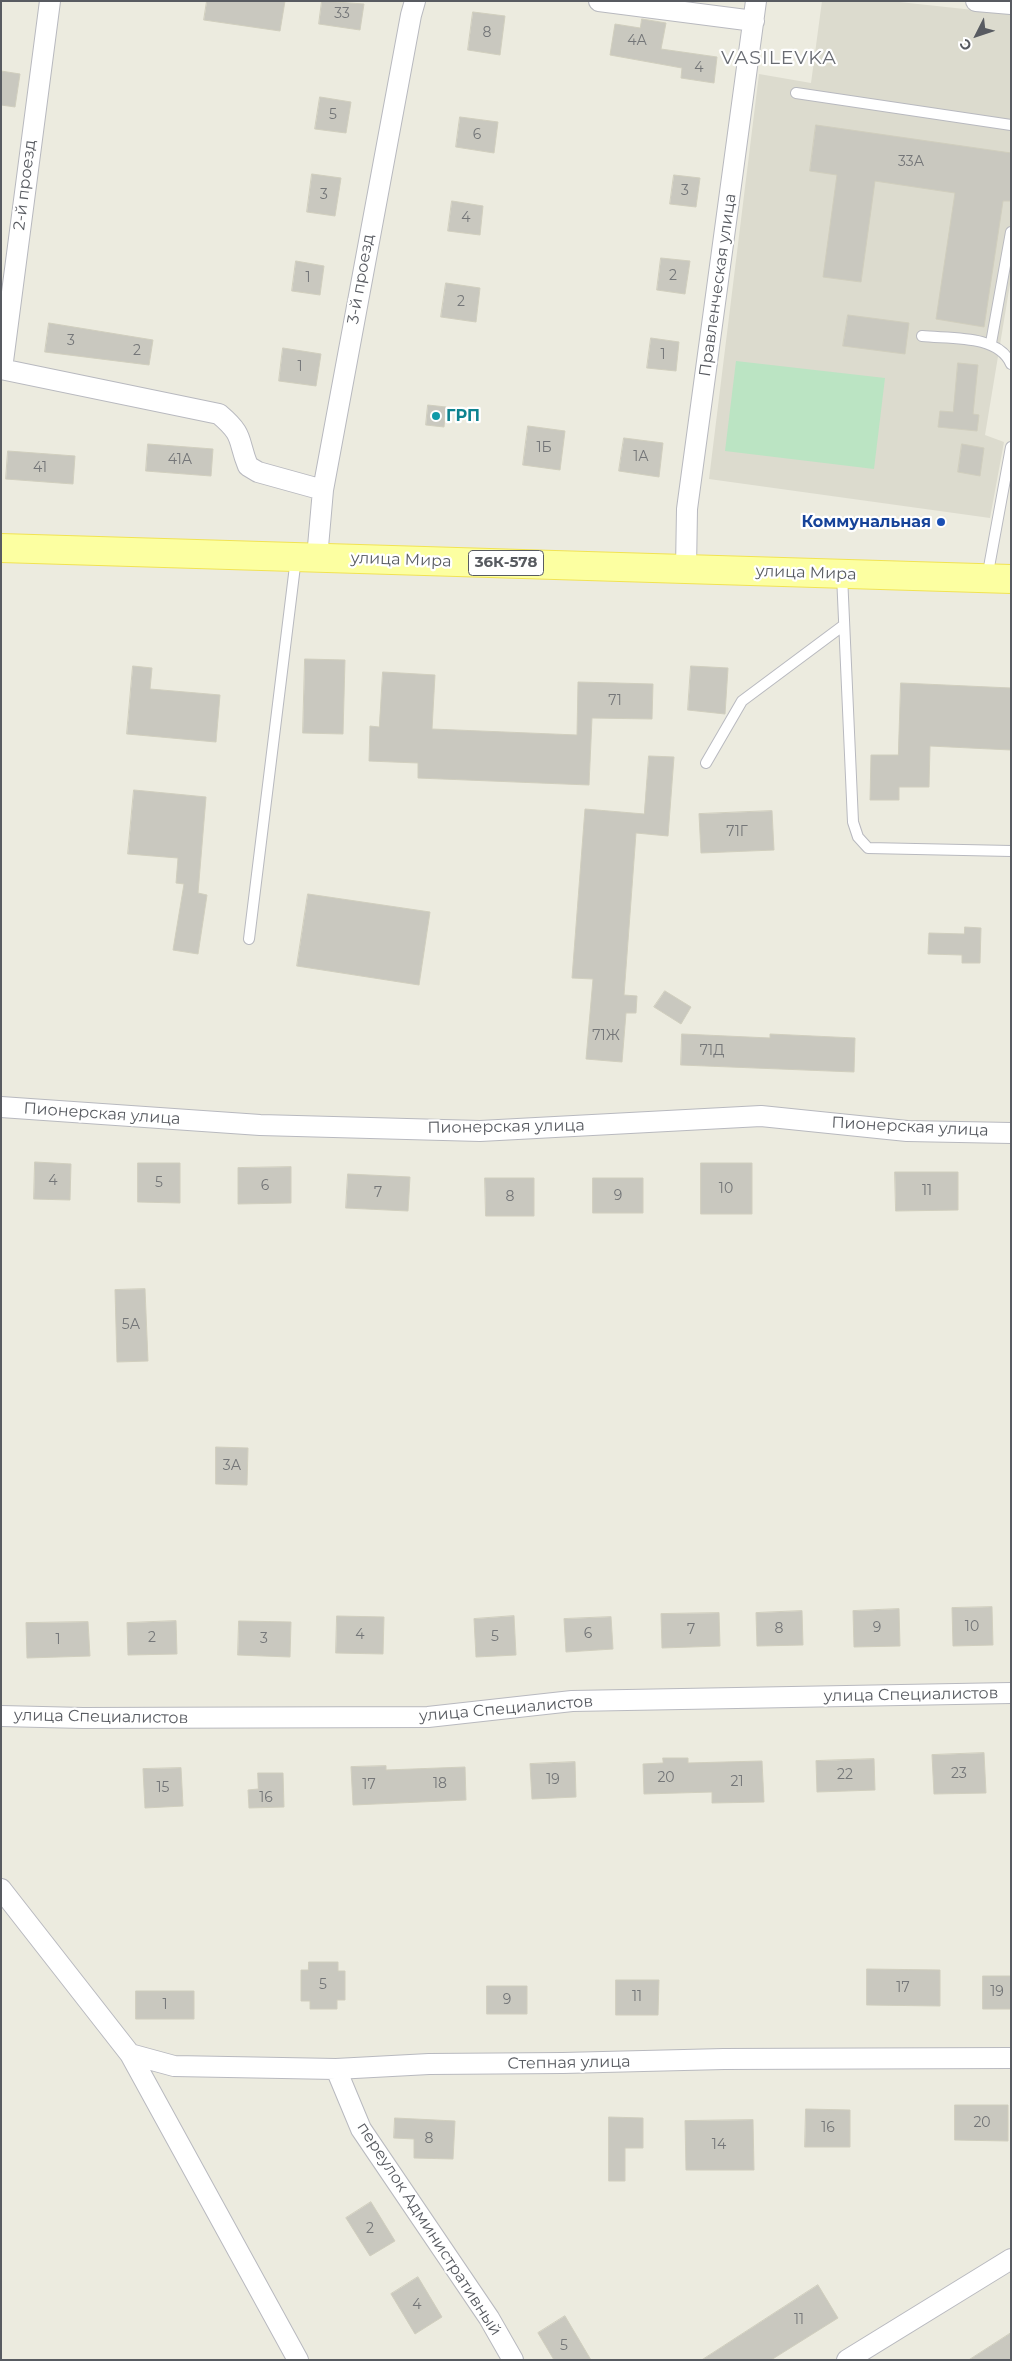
<!DOCTYPE html>
<meta charset="utf-8">
<style>
body{margin:0}
#map{position:relative;width:1012px;height:2361px;overflow:hidden;background:#ecebdf;font-family:Montserrat,sans-serif}
canvas{display:block}
.frame{position:absolute;inset:0;border:2px solid #585b61;pointer-events:none}
.north{position:absolute;left:952px;top:10px;width:50px;height:50px;-webkit-text-stroke:4px #fff;paint-order:stroke;rotate:229deg;font-size:14px;font-weight:700;line-height:20px;text-align:center;color:#585b61}
.north::after{content:'';display:block;margin:auto;width:18px;height:22px;background:#585b61;clip-path:polygon(50% 0,100% 100%,50% 72%,0 100%)}
</style>
<div id="map">
<canvas width="1012" height="2361"></canvas>
<div class="frame"></div>
<div class="north">С</div>
</div>
<script>
const c = document.querySelector('canvas').getContext('2d');
c.lineJoin = 'round';
function fillPath(path, color) { c.fillStyle = color; c.fill(path, 'evenodd'); }
function stroke(path, color, width, dash) { c.strokeStyle = color; c.lineWidth = width; c.lineCap = dash ? 'butt' : 'round'; c.setLineDash(dash || []); c.stroke(path); }
function label(font, color, halo, rows, align = 'center') {
  c.font = font + ' Montserrat,sans-serif'; c.lineWidth = 4.5; c.setLineDash([]); c.textBaseline = 'middle'; c.strokeStyle = halo; c.fillStyle = color; for (const [text, x, y, turn = 0] of rows) {
    c.save(); c.translate(x, y); c.rotate((+turn || 0) * Math.PI / 180); c.textAlign = isNaN(turn) ? turn : align; if (halo) c.strokeText(text, 0, 0); c.fillText(text, 0, 0); c.restore();
  }
}
const education = new Path2D(`
 M822,1H890L1011,14V278L985,435L1004,442L990,518L709,479L759,74L811,83Z`);
const green = new Path2D(`
 M736,361L885,378L874,469L725,451Z`);
const building = new Path2D(`
 M207,1H285L280,31L204,20Z
 M322,1L364,4L360,30L319,24Z
 M473,12L505,16L500,55L468,50Z
 M642,19L666,23L661,49L717,57L714,83L681,78L682,68L610,55L615,24L640,28Z
 M1,71L20,74L15,107L1,105Z
 M320,97L351,102L346,133L315,129Z
 M460,117L498,122L494,153L456,147Z
 M816,125L1011,153V201H1003L984,327L936,319L955,193L875,181L861,282L823,277L837,175L810,171Z
 M312,174L341,178L335,216L307,212Z
 M674,175L700,178L696,207L670,204Z
 M452,201L483,206L480,235L448,231Z
 M661,258L690,261L685,294L657,290Z
 M296,261L324,266L320,295L292,291Z
 M446,283L480,288L476,322L441,317Z
 M848,315L909,323L905,354L843,346Z
 M49,323L153,340L149,365L45,352Z
 M651,338L679,342L676,371L647,368Z
 M283,348L321,354L316,386L279,381Z
 M958,363L978,365L973,414L979,415L977,431L938,427L940,411L953,412Z
 M428,405L446,407L444,427L426,425Z
 M528,426L565,431L560,470L523,465Z
 M624,438L663,443L659,477L619,471Z
 M148,444L213,449L211,476L146,471Z
 M962,444L984,448L980,476L958,472Z
 M8,451L75,456L73,484L6,479Z
 M305,659L345,660L343,734L303,733Z
 M133,666L152,668L150,689L220,695L216,742L127,734Z
 M691,666L728,668L725,714L688,710Z
 M383,672L435,675L432,729L577,735L578,682L653,684L652,719L592,718L589,785L418,778V763L369,761L370,726L379,727Z
 M901,683L1011,688V750L930,746L929,787H899V800H870L871,755H898Z
 M649,756L674,757L668,836L636,833L624,995L637,996L636,1013H626L622,1062L586,1059L593,979L572,978L585,809L644,814Z
 M134,790L206,797L198,893L207,895L198,954L173,950L184,884L176,883L178,858L128,854Z
 M772,811L774,850L701,853L699,814Z
 M308,894L430,912L419,985L297,966Z
 M965,927L981,928L980,963H962V955L928,954L929,933L964,934Z
 M665,991L691,1007L681,1024L654,1007Z
 M682,1034L770,1038V1034L855,1038L854,1072L681,1065Z
 M35,1162L71,1164L70,1200L34,1199Z
 M138,1163H180V1203L138,1202Z
 M701,1163H752V1214H701Z
 M291,1167V1203L238,1204V1168Z
 M895,1172H958V1210L896,1211Z
 M348,1174L410,1177L408,1211L346,1208Z
 M485,1178H534V1216H486Z
 M593,1178H643V1213H593Z
 M145,1289L148,1361L117,1362L115,1290Z
 M216,1447L248,1448L247,1485L216,1484Z
 M992,1607L993,1645L953,1646L952,1608Z
 M899,1609L900,1646L854,1647L853,1611Z
 M802,1611L803,1645L757,1646L756,1613Z
 M719,1613L720,1646L662,1648L661,1614Z
 M337,1616L384,1617L383,1654L336,1653Z
 M514,1616L516,1655L476,1657L474,1619Z
 M611,1617L613,1649L566,1652L564,1619Z
 M176,1621L177,1654L128,1655L127,1623Z
 M239,1621L291,1622L290,1657L238,1655Z
 M88,1622L90,1656L27,1658L26,1623Z
 M984,1753L986,1793L934,1794L932,1755Z
 M663,1758H688V1763L762,1761L764,1802L712,1803V1792L644,1794L643,1764L663,1763Z
 M874,1759L875,1790L817,1792L816,1761Z
 M575,1762L576,1797L532,1799L530,1764Z
 M386,1766V1770L465,1767L466,1800L353,1805L351,1767Z
 M181,1768L183,1806L145,1808L143,1769Z
 M258,1773H283L284,1807L249,1808L248,1790L258,1789Z
 M309,1962H338V1971H345V2000H337V2009H310V2001H301V1970H308Z
 M867,1969L940,1970V2006L867,2005Z
 M983,1976H1011V2009H983Z
 M616,1980H659L658,2015H616Z
 M487,1986H527V2014H487Z
 M136,1991H194V2019H136Z
 M955,2105H1008V2141L955,2140Z
 M806,2109L850,2110V2147H805Z
 M609,2117L643,2118V2148H625V2181H609Z
 M395,2118L455,2121L453,2159L414,2158V2139L394,2138Z
 M753,2120L754,2170H686L685,2121Z
 M371,2202L395,2241L370,2256L346,2218Z
 M418,2277L442,2317L415,2334L391,2294Z
 M818,2285L838,2318L771,2360H702Z
 M565,2316L591,2360H554L538,2333Z
 M1011,2333V2360H969Z`);
const lane = new Path2D(`
 M796,93L1011,125
 M922,336C950,339 998,334 1011,364
 M991,343L1011,232
 M842,575L853,822L858,837L868,848L1011,851
 M987,578L1011,447
 M706,763L742,701L844,625
 M249,939L296,558`);
const street = new Path2D(`
 M599,1L754,21
 M976,1L1011,4
 M1,369L219,414C245,436 237,439 248,466L258,472L323,490
 M2,369L50,1
 M317,558L323,490L411,15L415,1
 M686,569L687,509L756,1
 M1,1107L260,1125L480,1131L761,1116L907,1131L1011,1133
 M1,1716L83,1718L428,1717L572,1701L1011,1693
 M1,1889L130,2054L298,2360
 M130,2054L174,2066L336,2069L429,2064L563,2063L724,2059L1011,2058
 M336,2069L361,2129L489,2318L513,2360
 M847,2360L1011,2259`);
const primary = new Path2D(`
 M1,548L1011,579`);
const markers = [
 [436,416,5,"#0f9aa8"],
 [941,522,5,"#1a4fb4"]
];
const numberNames = [
 ["33",342,14],
 ["8",487,33],
 ["4А",637,41],
 ["4",699,68],
 ["5",333,115],
 ["6",477,135],
 ["33А",911,162],
 ["3",685,191],
 ["3",324,195],
 ["4",466,218],
 ["2",673,276],
 ["1",308,278],
 ["2",461,302],
 ["3",71,341],
 ["2",137,351],
 ["1",663,355],
 ["1",300,367],
 ["1Б",544,448],
 ["1А",641,457],
 ["41А",180,460],
 ["41",40,468],
 ["71",615,701],
 ["71Г",737,832],
 ["71Ж",606,1036],
 ["71Д",712,1051],
 ["4",53,1181],
 ["5",159,1183],
 ["6",265,1186],
 ["10",726,1189],
 ["11",927,1191],
 ["7",378,1193],
 ["9",618,1196],
 ["8",510,1197],
 ["5А",131,1325],
 ["3А",232,1466],
 ["10",972,1627],
 ["9",877,1628],
 ["8",779,1629],
 ["7",691,1630],
 ["6",588,1634],
 ["4",360,1635],
 ["5",495,1637],
 ["2",152,1638],
 ["3",264,1639],
 ["1",58,1640],
 ["23",959,1774],
 ["22",845,1775],
 ["20",666,1778],
 ["19",553,1780],
 ["21",737,1782],
 ["18",440,1784],
 ["17",369,1785],
 ["15",163,1788],
 ["16",266,1798],
 ["5",323,1985],
 ["17",903,1988],
 ["19",997,1992],
 ["11",637,1997],
 ["9",507,2000],
 ["1",165,2005],
 ["20",982,2123],
 ["16",828,2128],
 ["8",429,2139],
 ["14",719,2145],
 ["2",370,2229],
 ["4",417,2305],
 ["11",799,2320],
 ["5",564,2346]
];
const shields = [
 [506,563,75]
];
const shieldNames = [
 ["36К-578",506,563]
];
const streetNames = [
 ["2-й проезд",25,185,-83],
 ["3-й проезд",361,279,-80],
 ["Правленческая улица",718,285,-82],
 ["улица Мира",401,560,2],
 ["улица Мира",806,573,2],
 ["Пионерская улица",102,1114,4],
 ["Пионерская улица",506,1127,-1],
 ["Пионерская улица",910,1127,3],
 ["улица Специалистов",911,1695,-1],
 ["улица Специалистов",506,1709,-5],
 ["улица Специалистов",101,1717,1],
 ["Степная улица",569,2063,-1],
 ["переулок Административный",429,2229,57]
];
const cultureNames = [
 ["ГРП",446,416]
];
const transitNames = [
 ["Коммунальная",931,522]
];
const quarterNames = [
 ["VASILEVKA",779,58]
];
fillPath(education, '#dcdbce');
fillPath(green, '#bbe4c3');
fillPath(building, '#c9c8bf');
stroke(building, '#d0cebe', 1);
stroke(lane, '#b8b9bf', 12);
stroke(street, '#b8b9bf', 22);
stroke(primary, '#f1e353', 30);
stroke(lane, '#fff', 10);
stroke(street, '#fff', 20);
stroke(primary, '#fcffa1', 28);
for (const [x, y, r, color] of markers) { const dot = new Path2D(); dot.arc(x, y, r, 0, 2 * Math.PI); c.fillStyle = color; c.fill(dot); stroke(dot, '#fff', 2); }
label('14px', '#747678', null, numberNames);
for (const [x, y, w] of shields) { const box = new Path2D(); box.roundRect(x - w / 2, y - 12.5, w, 25, 4); c.fillStyle = '#fff'; c.fill(box); stroke(box, '#585b61', 1); }
label('bold 15px', '#585b61', null, shieldNames);
label('16px', '#585b61', '#fff', streetNames);
label('bold 16px', '#0d838f', '#fff', cultureNames, 'left');
label('bold 16px', '#164399', '#fff', transitNames, 'right');
c.letterSpacing = '1px';
label('19px', '#696c73', '#fff', quarterNames);
c.letterSpacing = '0px';
</script>
